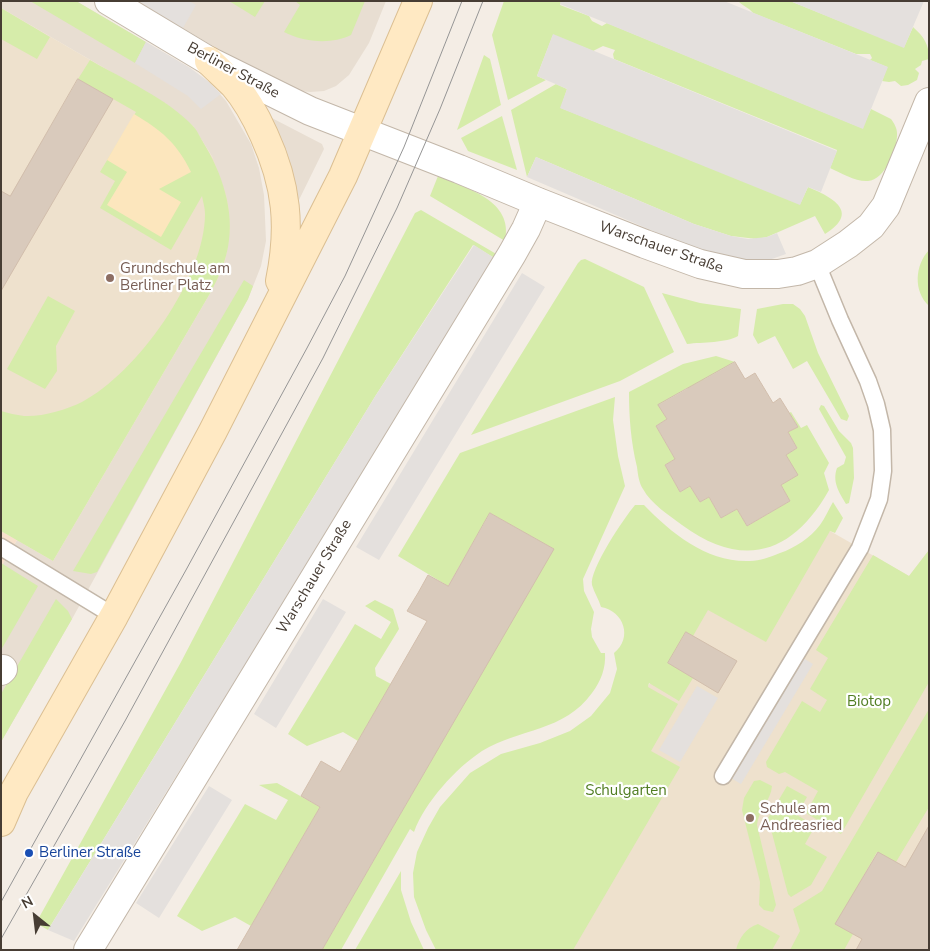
<!DOCTYPE html>
<meta charset="utf-8">
<style>
body{margin:0}
#map{position:relative;width:930px;height:951px;overflow:hidden;background:#f4ede5;font-family:"Nunito Sans",sans-serif}
canvas{display:block}
.frame{position:absolute;inset:0;border:2px solid #473d34;pointer-events:none}
.north{position:absolute;left:10px;top:891px;width:50px;height:50px;-webkit-text-stroke:4px #fff;paint-order:stroke;rotate:331deg;font-size:14px;font-weight:700;line-height:20px;text-align:center;color:#473d34}
.north::after{content:'';display:block;margin:auto;width:18px;height:22px;background:#473d34;clip-path:polygon(50% 0,100% 100%,50% 72%,0 100%)}
</style>
<div id="map">
<canvas width="930" height="951"></canvas>
<div class="frame"></div>
<div class="north">N</div>
</div>
<script>
const c = document.querySelector('canvas').getContext('2d');
c.lineJoin = 'round';
function fillPath(path, color) { c.fillStyle = color; c.fill(path, 'evenodd'); }
function stroke(path, color, width, dash) { c.strokeStyle = color; c.lineWidth = width; c.lineCap = dash ? 'butt' : 'round'; c.setLineDash(dash || []); c.stroke(path); }
function label(font, color, halo, rows, align = 'center') {
  c.font = font + ' "Nunito Sans",sans-serif'; c.lineWidth = 4.5; c.setLineDash([]); c.textBaseline = 'middle'; c.strokeStyle = halo; c.fillStyle = color; for (const [text, x, y, turn = 0] of rows) {
    c.save(); c.translate(x, y); c.rotate((+turn || 0) * Math.PI / 180); c.textAlign = isNaN(turn) ? turn : align; if (halo) c.strokeText(text, 0, 0); c.fillText(text, 0, 0); c.restore();
  }
}
const residential = new Path2D(`
 M1,1H76L190,68L210,83L226,101L251,144L259,168L264,195L266,241L261,266L248,299L72,619L1,742V567L17,540L53,561L212,290L213,158L193,126L166,104L1,8Z
 M138,1H386L369,43L349,75L336,86L324,91L310,92L300,91L261,75Z
 M268,116L322,144L324,149L298,202Z`);
const commercial = new Path2D(`
 M1,531L17,540L1,567Z`);
const education = new Path2D(`
 M1,8L166,104L193,126L213,158L226,194L229,210L230,229L228,246L224,266L212,290L53,561L1,531Z
 M830,531L909,576L929,550V950H494L699,599Z`);
const green = new Path2D(`
 M30,1H76L146,42L135,63Z
 M229,1H265L255,17Z
 M295,1H365L351,35C331,45 303,42 284,32L300,5Z
 M504,1H561L560,5L589,16L592,21L602,26L607,23L862,128L871,109L891,119C894,123 897,128 897,133C898,148 885,180 868,181C856,182 841,173 830,168L837,150L614,59L613,54L615,50L603,46L593,51L553,35L537,76L546,80L508,100L492,35Z
 M738,1H790L904,47L913,27C924,37 929,44 929,59L922,61L921,65L915,69L919,73L917,80L908,85L901,86L895,81L889,82L882,81L887,67L870,60L872,58L870,54H856L753,13C748,7 743,6 738,1Z
 M1,8L50,37L37,59L1,39Z
 M484,55L490,59L501,105L457,130Z
 M90,60C121,78 168,99 193,126C197,130 200,137 203,142C222,173 235,211 228,247C225,263 219,276 212,290L53,561L1,531V411C8,413 16,415 24,416C42,417 66,410 82,402C137,373 205,278 205,214C205,208 203,202 202,196L171,250L100,208L115,181L100,172L136,112L78,79Z
 M556,84L567,89L561,108L800,204L808,187C832,197 861,212 825,234L815,216L767,237L757,239L731,236L694,224L536,157L527,177L511,110Z
 M502,116L517,170L468,151L461,138Z
 M438,176C467,189 514,200 505,241L430,196Z
 M421,210L498,255L496,259L473,245L376,395L48,930L36,923L181,662L415,213Z
 M929,250V306C913,291 915,265 929,250Z
 M585,259L644,287L674,352L620,381L471,435L578,263L581,260Z
 M244,280L253,286L248,299L97,572L91,574L73,571Z
 M662,293L700,303L741,309L738,336C726,343 703,342 687,344Z
 M48,296L75,311L56,346L57,371L45,389L7,369Z
 M783,304H793L800,309L805,316L818,353L849,416L847,421L841,419L807,361L793,369L775,336L758,344L753,335L757,309Z
 M716,356L735,362L705,379L691,395L687,388L659,405L667,419L656,426L675,459L665,465L680,492L690,486L700,502L709,497L721,518L737,509L747,526L790,501L781,485L797,475L786,455L797,448L788,432L798,427L789,413L791,412L801,428L807,425L829,463L824,473L829,490C793,554 743,570 682,525C669,515 651,504 643,489C639,483 638,475 637,467C631,442 629,418 629,392L683,364Z
 M615,397L613,420L618,456L625,486L583,579L584,591L594,612L591,629L592,637L601,653H605C606,668 601,681 592,693C564,732 520,728 482,751C456,768 425,802 414,832L410,829L341,950H322L553,549L490,513L448,586L398,556L460,453Z
 M821,405L824,406L839,431L851,443L853,448L854,478L849,503L846,504C839,492 832,482 837,468L844,464L846,457L819,409Z
 M833,502L843,518L835,533L830,531L766,642L708,610L693,636L686,632L668,663L693,678L679,701L649,683L648,687L678,704L651,751L680,767L573,950H436L426,930L414,897L413,873L417,852L428,828L440,807L470,773L501,754L540,743L570,731L591,716L610,693L617,669L614,653C633,638 624,611 601,607C599,600 594,592 592,585C589,570 624,518 635,505H644C672,534 708,563 750,561C760,561 770,557 780,553C795,548 810,538 820,525C825,518 829,509 833,502Z
 M929,550V682L841,834L806,813L818,791L785,772L779,774L767,767L766,762L802,701L820,712L827,700L810,689L828,658L816,650L873,555L909,576Z
 M1,563L38,586L1,650Z
 M56,599L68,611L72,619L1,742V694Z
 M375,600L393,609L399,629L375,668L376,676L391,684L358,741L343,732L307,746L288,734L355,624L381,639L391,622L365,606Z
 M929,709V807L896,862L877,852L836,924L853,934L844,950H790L800,931L793,909L822,891Z
 M760,780L772,786C771,801 758,810 757,825L776,905L773,912L764,910L759,905L760,882L742,810L744,798L754,781Z
 M277,783L320,807L251,926L235,917L202,931L177,916L245,804L276,820L288,800L259,785Z
 M787,786L807,797L797,815L815,826L805,844L827,857L811,885L791,897L788,894L768,818Z
 M401,871V890L411,922L424,950H355Z
 M758,924L780,936L772,950H736C739,938 746,928 758,924Z`);
const sand = new Path2D(`
 M134,114C161,130 177,143 191,172L159,189L181,202L161,237L107,205L127,172L107,160Z`);
const parking = new Path2D(`
 M138,1H189L196,5L183,28Z
 M561,1H724L888,67L863,129L560,4Z
 M790,1H924L904,48Z
 M553,34L837,151L821,192L808,187L800,205L560,108L567,89L537,76Z
 M146,42L190,68L210,83L221,94L201,109L188,96L135,63Z
 M536,157L694,224L731,236L748,239L767,237L777,233L786,254L769,260L747,261L727,257L688,246L527,177Z
 M474,245L496,259L74,941L48,930L376,395Z
 M522,273L545,287L379,560L356,547Z
 M323,599L346,612L276,728L254,714Z
 M803,658L813,664L741,784L731,778Z
 M697,686L718,698L680,762L659,750Z
 M209,786L232,800L159,918L136,903Z`);
const building = new Path2D(`
 M78,79L113,99L1,291V191L10,196Z
 M735,362L745,379L755,373L773,403L780,398L798,427L788,432L797,448L786,455L798,475L781,485L790,501L747,526L737,509L721,518L709,497L700,502L690,486L680,492L665,465L675,459L656,426L667,419L658,405Z
 M490,513L554,549L390,832L322,950H237L320,807L301,796L321,761L340,772L427,621L407,611L418,593L428,575L448,586Z
 M686,632L737,661L718,693L668,663Z
 M929,826V950H856L862,939L835,924L878,852L905,867Z`);
const lane = new Path2D(`
 M1,547L114,616
 M723,776L860,548L879,499L883,471L882,430L876,404L868,381L840,320L817,264`);
const street = new Path2D(`
 M109,1L209,61L310,111L459,169L538,202L645,244L700,264L744,274H778L797,271L817,264L848,244L871,226L886,206L929,102
 M1,671L3,669
 M88,950L512,254L526,229L538,202`);
const secondary = new Path2D(`
 M209,61C217,69 226,77 234,85C247,100 256,117 264,135C287,185 291,227 280,281
 M1,822L14,792L114,616L213,431L343,176L418,1`);
const tram = new Path2D(`
 M1,902L186,570L307,348L345,276L404,147L462,1
 M1,939L125,721L323,358L397,208L440,109L483,1`);
const markers = [
 [110,278,5,"#8d6e63"],
 [750,818,5,"#8d6e63"],
 [29,853,5,"#1a4fb4"]
];
const streetNames = [
 ["Berliner Straße",233,71,28],
 ["Warschauer Straße",661,248,19],
 ["Warschauer Straße",315,577,-59]
];
const educationNames = [
 ["Grundschule am",120,269],
 ["Berliner Platz",120,286],
 ["Schule am",760,809],
 ["Andreasried",760,826]
];
const parkNames = [
 ["Biotop",869,702],
 ["Schulgarten",626,791]
];
const transitNames = [
 ["Berliner Straße",39,853]
];
fillPath(residential, '#e8ded2');
fillPath(commercial, '#f8e1cd');
fillPath(education, '#eee1cd');
fillPath(green, '#d6ecaa');
fillPath(sand, '#fce6bd');
fillPath(parking, '#e4e0dd');
fillPath(building, '#d9cabc');
stroke(building, '#d2beac', 1);
stroke(lane, '#c3b7a9', 19);
stroke(street, '#c3b7a9', 30);
stroke(secondary, '#dbbf92', 30);
stroke(lane, '#fff', 16);
stroke(street, '#fff', 28);
stroke(secondary, '#ffe9c3', 28);
stroke(tram, '#959595', 1);
for (const [x, y, r, color] of markers) { const dot = new Path2D(); dot.arc(x, y, r, 0, 2 * Math.PI); c.fillStyle = color; c.fill(dot); stroke(dot, '#fff', 2); }
label('15px', '#473d34', '#fff', streetNames);
label('15px', '#785e54', '#fff', educationNames, 'left');
label('15px', '#507d22', '#fff', parkNames);
label('15px', '#164399', '#fff', transitNames, 'left');
</script>
